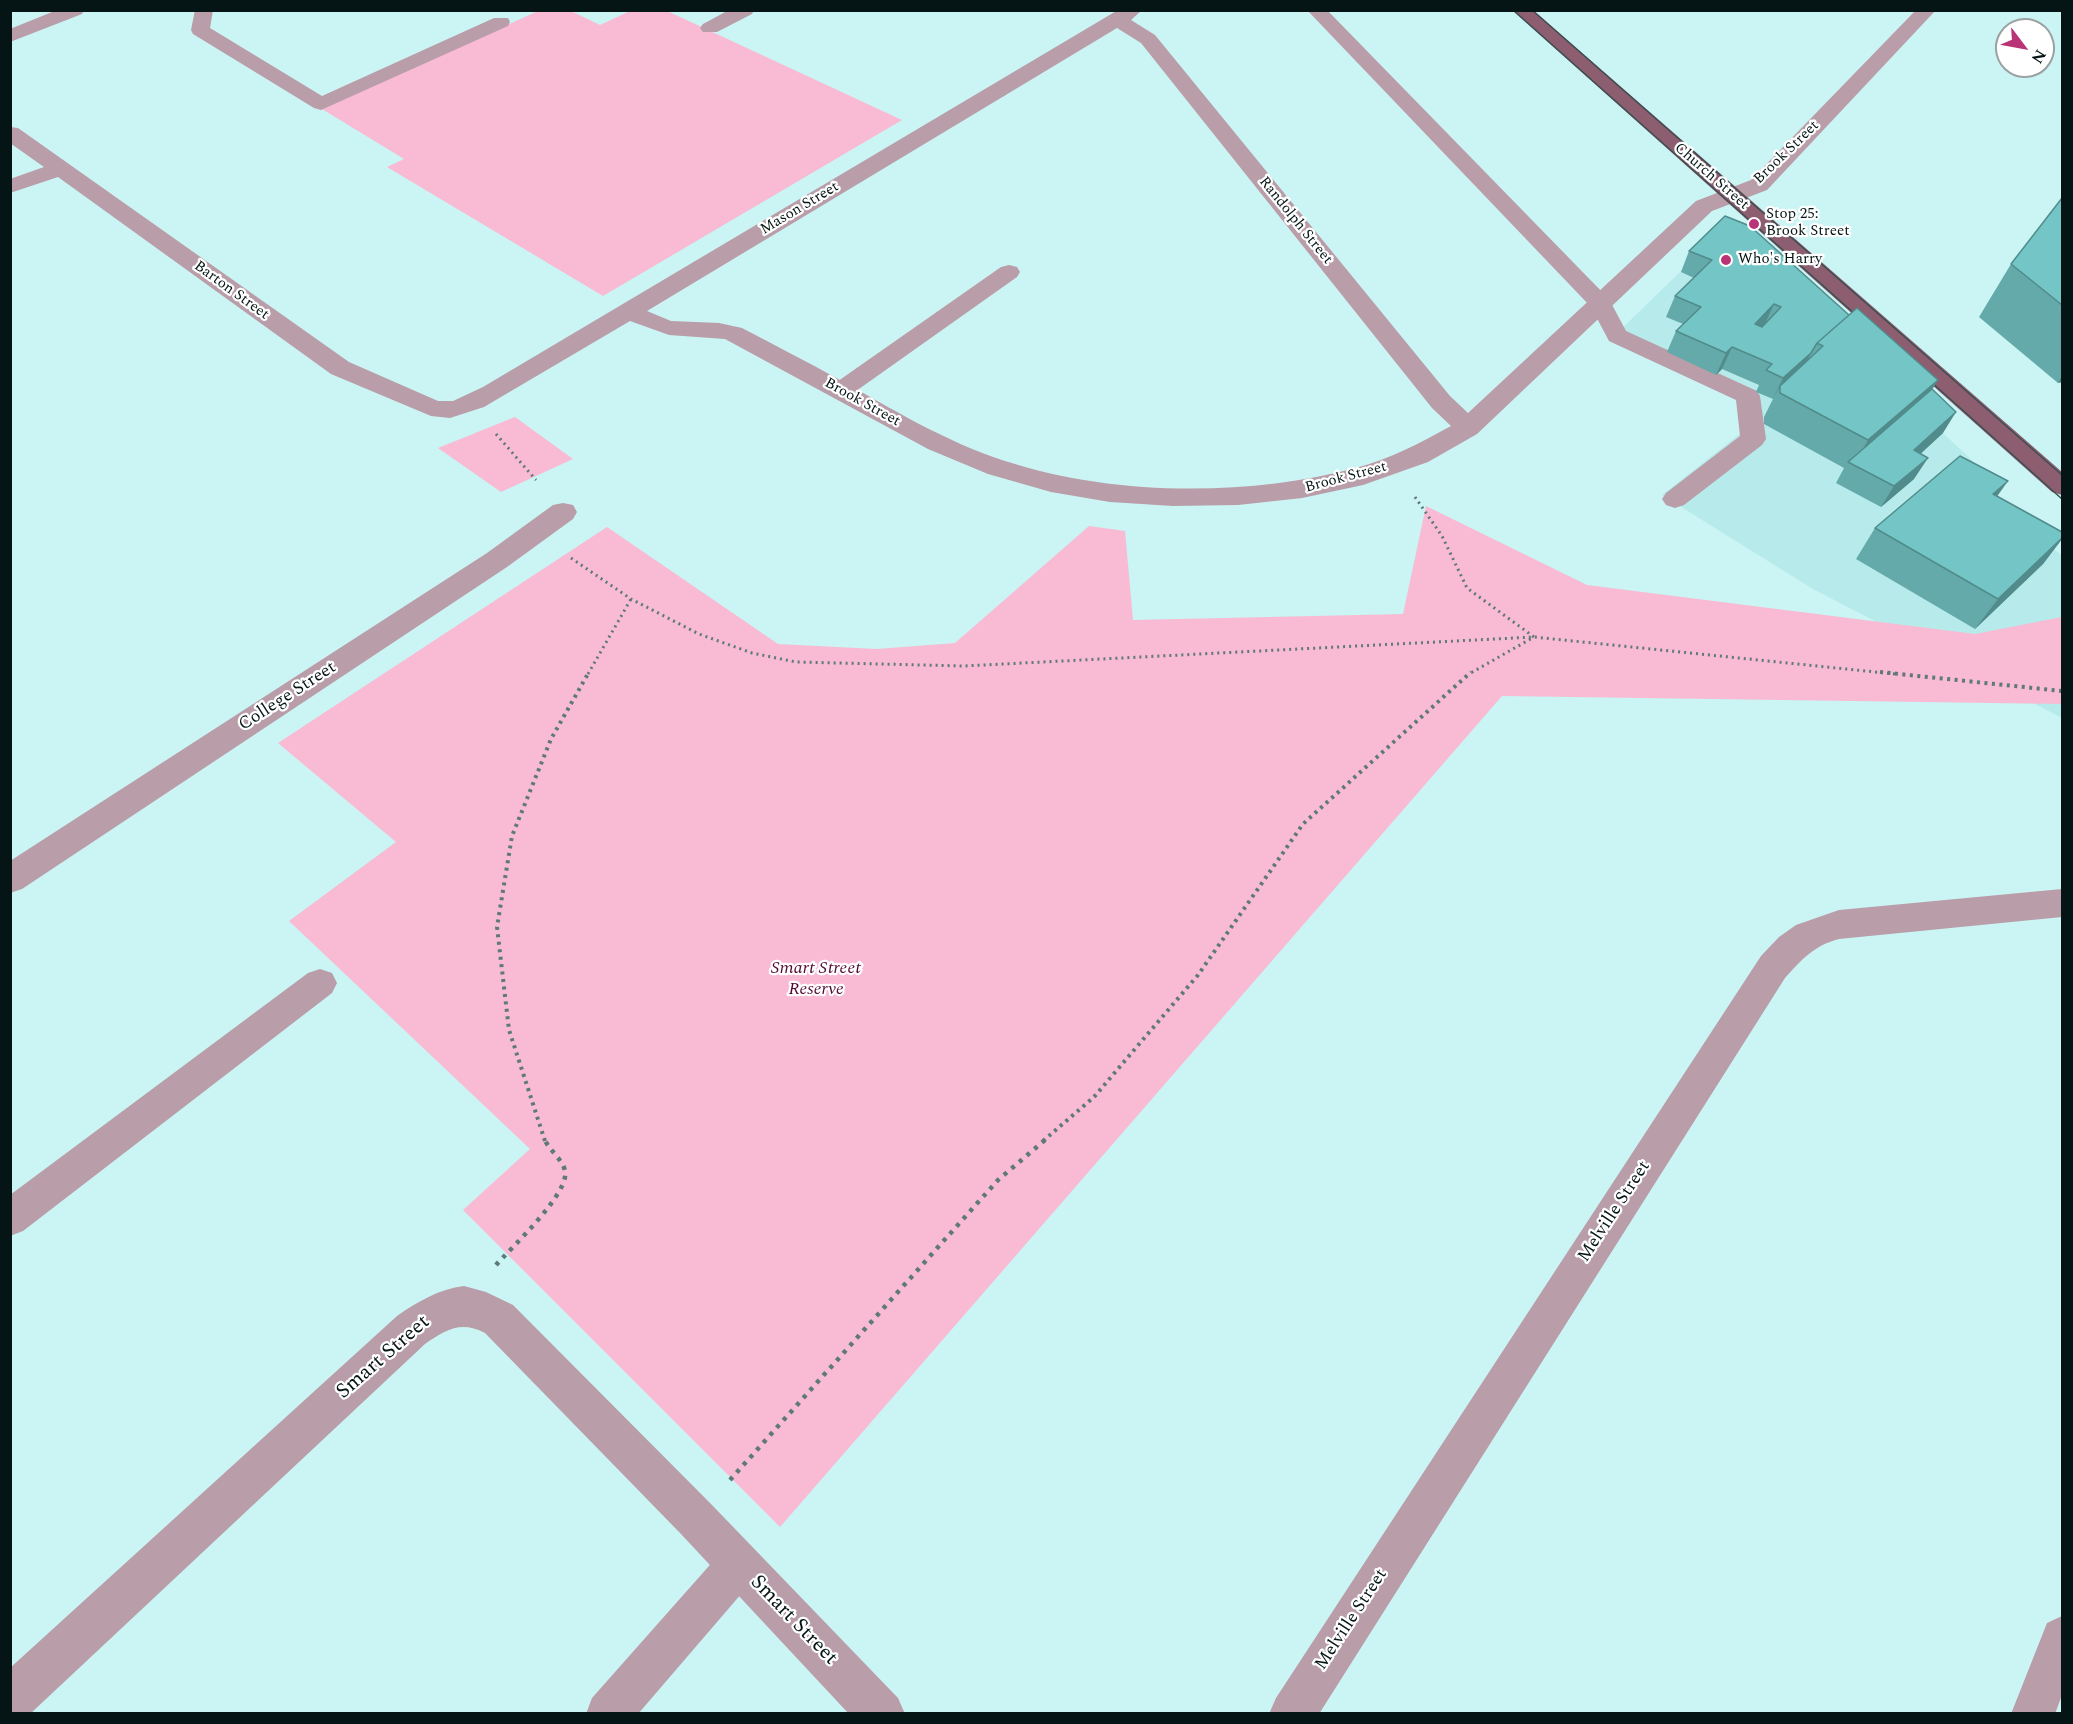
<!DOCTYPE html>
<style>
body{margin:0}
#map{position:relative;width:2073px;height:1724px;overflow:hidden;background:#cbf4f4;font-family:Spectral,serif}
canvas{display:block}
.frame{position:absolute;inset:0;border:12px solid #051414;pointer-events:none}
.north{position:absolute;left:1995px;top:18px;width:60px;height:60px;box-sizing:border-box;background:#fff;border:2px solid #9ba1a1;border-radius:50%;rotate:122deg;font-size:16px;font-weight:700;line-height:24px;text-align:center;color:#051414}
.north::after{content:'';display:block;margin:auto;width:21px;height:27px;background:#b93477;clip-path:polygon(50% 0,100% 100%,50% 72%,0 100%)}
</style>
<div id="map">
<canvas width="2073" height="1724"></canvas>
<div class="frame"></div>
<div class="north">N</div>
</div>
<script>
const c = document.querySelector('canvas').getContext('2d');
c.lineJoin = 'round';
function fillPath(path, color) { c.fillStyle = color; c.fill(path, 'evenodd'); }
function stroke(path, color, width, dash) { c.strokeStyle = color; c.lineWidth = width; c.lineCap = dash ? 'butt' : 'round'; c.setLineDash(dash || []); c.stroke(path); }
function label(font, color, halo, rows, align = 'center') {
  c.font = font + ' Spectral,serif'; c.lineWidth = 4.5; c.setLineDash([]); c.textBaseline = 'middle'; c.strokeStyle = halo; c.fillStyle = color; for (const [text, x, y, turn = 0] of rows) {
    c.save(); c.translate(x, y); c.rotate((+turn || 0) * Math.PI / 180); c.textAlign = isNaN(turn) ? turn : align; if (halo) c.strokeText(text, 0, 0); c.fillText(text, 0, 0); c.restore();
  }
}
const built = new Path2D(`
 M1716,237L1919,411L1973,461L1999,501L2062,556V718L1813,589L1662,495L1741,433L1738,398L1609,341Z`);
const green = new Path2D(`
 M665,10L902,120L603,296L387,167L404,159L322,109L538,11H571L600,25L630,11Z
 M515,417L573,459L501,492L438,448Z
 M1426,506L1587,585L1975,634L2062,617V704L1502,696L780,1527L463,1210L530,1149L289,921L396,842L278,743L607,527L778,644L877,649L955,643L1089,526L1125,531L1133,620L1403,614Z`);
const pathFar2 = new Path2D(`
 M496,434L536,480
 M1415,497L1442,536L1467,588L1534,637L1469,674
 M571,558L631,599L699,634L752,653L796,662L964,666L1534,637L1895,674
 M588,674L631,599`);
const pathFar1 = new Path2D(`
 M1880,672L2062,691
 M545,1141L509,1030L497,927L512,836L551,739L589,672
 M1043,1141L1094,1097L1198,975L1303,824L1471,672`);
const path = new Path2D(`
 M496,1265C511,1248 570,1193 565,1171C563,1160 549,1150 545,1140
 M730,1480L998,1180L1045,1140`);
const lane = new Path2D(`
 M195,10H213L210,28L322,96L494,18H508L510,22L508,26L321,110L314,108L193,34L191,30Z
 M1307,10H1327L1609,299L1626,331L1757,391L1760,396L1766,439L1762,445L1684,505L1675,508L1666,505L1662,499L1666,493L1740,436L1736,400L1609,341L1591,307Z
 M1009,265L1017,267L1020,272L1017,277L849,396L840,399L831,396L828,391L831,386L1001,267Z
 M320,969L332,973L337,983L332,993L23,1231L10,1236V1195L308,973Z
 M739,1543L754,1549L760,1564L754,1579L638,1714H586L592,1698L724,1549Z
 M2062,1616V1695L2055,1714H2011L2047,1623Z`);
const street = new Path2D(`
 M57,10H84L82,14L10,42V29Z
 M729,10H754L752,14L717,32H703L700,28L703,24Z
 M1118,10H1142L1131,20L1155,35L1450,396L1468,413L1696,201L1751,180L1916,10H1936L1767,190L1712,211L1477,434L1428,462L1363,485L1302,498L1238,505L1173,506L1110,502L1051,492L988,474L928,449L725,339L669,335L630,321L484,407L450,418L431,416L331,374L58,177L10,193V179L44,167L10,143V127L18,128L349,362L438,401H453L483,387ZM1117,28L1141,43L1432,408L1451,426C1420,443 1390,459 1356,468C1246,497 1113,496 1005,461C946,442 892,409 838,379C806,361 774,345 742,328L719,323L671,321L647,311Z
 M563,503L573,505L577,512L573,519L507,567L22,889L10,893V861L487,553L553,505Z
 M2062,889V917L1839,939C1815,945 1801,960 1785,978L1319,1714H1269L1276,1698L1761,956L1779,937L1796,925L1839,910Z
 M464,1286L486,1292L513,1305L711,1504L898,1698L905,1714H849L681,1534L485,1333C461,1320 445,1330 425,1344L30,1714H10V1668L397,1316C417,1302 439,1289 464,1286Z`);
const primary = new Path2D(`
 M1512,10H1533L2062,472V495L2052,492Z`);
const tram = new Path2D(`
 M1513,10L1865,323
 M1532,10L2062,475
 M1921,373L2062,499`);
const wall = new Path2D(`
 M2062,198V382L2058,383L1979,317L2011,264Z
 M1689,251L1849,315L1938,380L1932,389L1943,433L1920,454L1914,479L1881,507L1836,483L1844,468L1764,424V417L1773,399L1756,392L1759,385L1722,369L1716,375L1667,352L1676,331L1683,324L1666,317L1675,296L1694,278L1681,272Z
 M1997,496L2062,532V539L2043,564L1975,629L1856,559L1875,528Z`);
const shadedWall = new Path2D(`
 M1774,304L1764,326L1745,346L1755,324Z
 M1732,347L1722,369L1716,375L1726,353Z
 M1811,353L1801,374L1780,386L1773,399L1783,378Z
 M2062,376V382L2058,383Z
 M1938,380L1919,411L1854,465L1868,440Z
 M1956,412L1943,433L1901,472L1914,450Z
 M1928,458L1914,479L1881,507L1894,486Z
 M2008,481L1986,512L1993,494Z
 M2062,538V539L2043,564L1975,629L1998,599Z`);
const building = new Path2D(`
 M2062,198V305L2011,264Z
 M1725,216L1750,226L1849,315L1817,343L1811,353L1783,378L1766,370L1772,364L1732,347L1726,353L1676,331L1701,307L1675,296L1712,260L1689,251ZM1774,304L1781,307L1762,327L1755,324Z
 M1857,308L1938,380L1868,440L1780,393V386L1823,346L1817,343Z
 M1932,389L1956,412L1914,450L1928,458L1894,486L1848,462Z
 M1960,456L2008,481L1993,494L2062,532V538L1998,599L1875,528Z`);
const markers = [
 [1754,224,6,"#b93477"],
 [1726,260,6,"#b93477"]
];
const farStreetnames = [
 ["Brook Street",1787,153,-44],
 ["Church Street",1711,177,41],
 ["Mason Street",800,209,-31],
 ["Randolph Street",1295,221,51],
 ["Barton Street",231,291,36],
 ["Brook Street",862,403,29],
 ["Brook Street",1346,478,-15]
];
const farPoinames = [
 ["Stop 25:",1766,215],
 ["Brook Street",1766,232],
 ["Who's Harry",1738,260]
];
const streetNames = [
 ["College Street",288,697,-33],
 ["Melville Street",1615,1212,-57],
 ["Melville Street",1352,1620,-57]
];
const parkNames = [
 ["Smart Street",816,969],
 ["Reserve",816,990]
];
const nearStreetnames = [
 ["Smart Street",384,1358,-41],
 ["Smart Street",793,1621,46]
];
fillPath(built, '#b7eaea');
fillPath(green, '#f8bbd3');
stroke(pathFar2, '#5f7979', 3, [2, 4]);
stroke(pathFar1, '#5f7979', 4, [3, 4.5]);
stroke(path, '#5f7979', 4.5, [4, 6]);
fillPath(lane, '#b99da8');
fillPath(street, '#b99da8');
fillPath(primary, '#8d5d70');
stroke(tram, '#3a5050', 1.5);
fillPath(wall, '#64aaaa');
fillPath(shadedWall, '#518b8b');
fillPath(building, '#74c6c6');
stroke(building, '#518b8b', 1.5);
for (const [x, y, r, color] of markers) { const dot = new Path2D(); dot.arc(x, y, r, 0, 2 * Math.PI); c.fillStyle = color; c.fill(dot); stroke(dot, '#fff', 2); }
label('15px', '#051414', '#fff', farStreetnames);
label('15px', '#051414', '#fff', farPoinames, 'left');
label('18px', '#051414', '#fff', streetNames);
label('italic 18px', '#520830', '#fff', parkNames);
label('21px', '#051414', '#fff', nearStreetnames);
</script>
